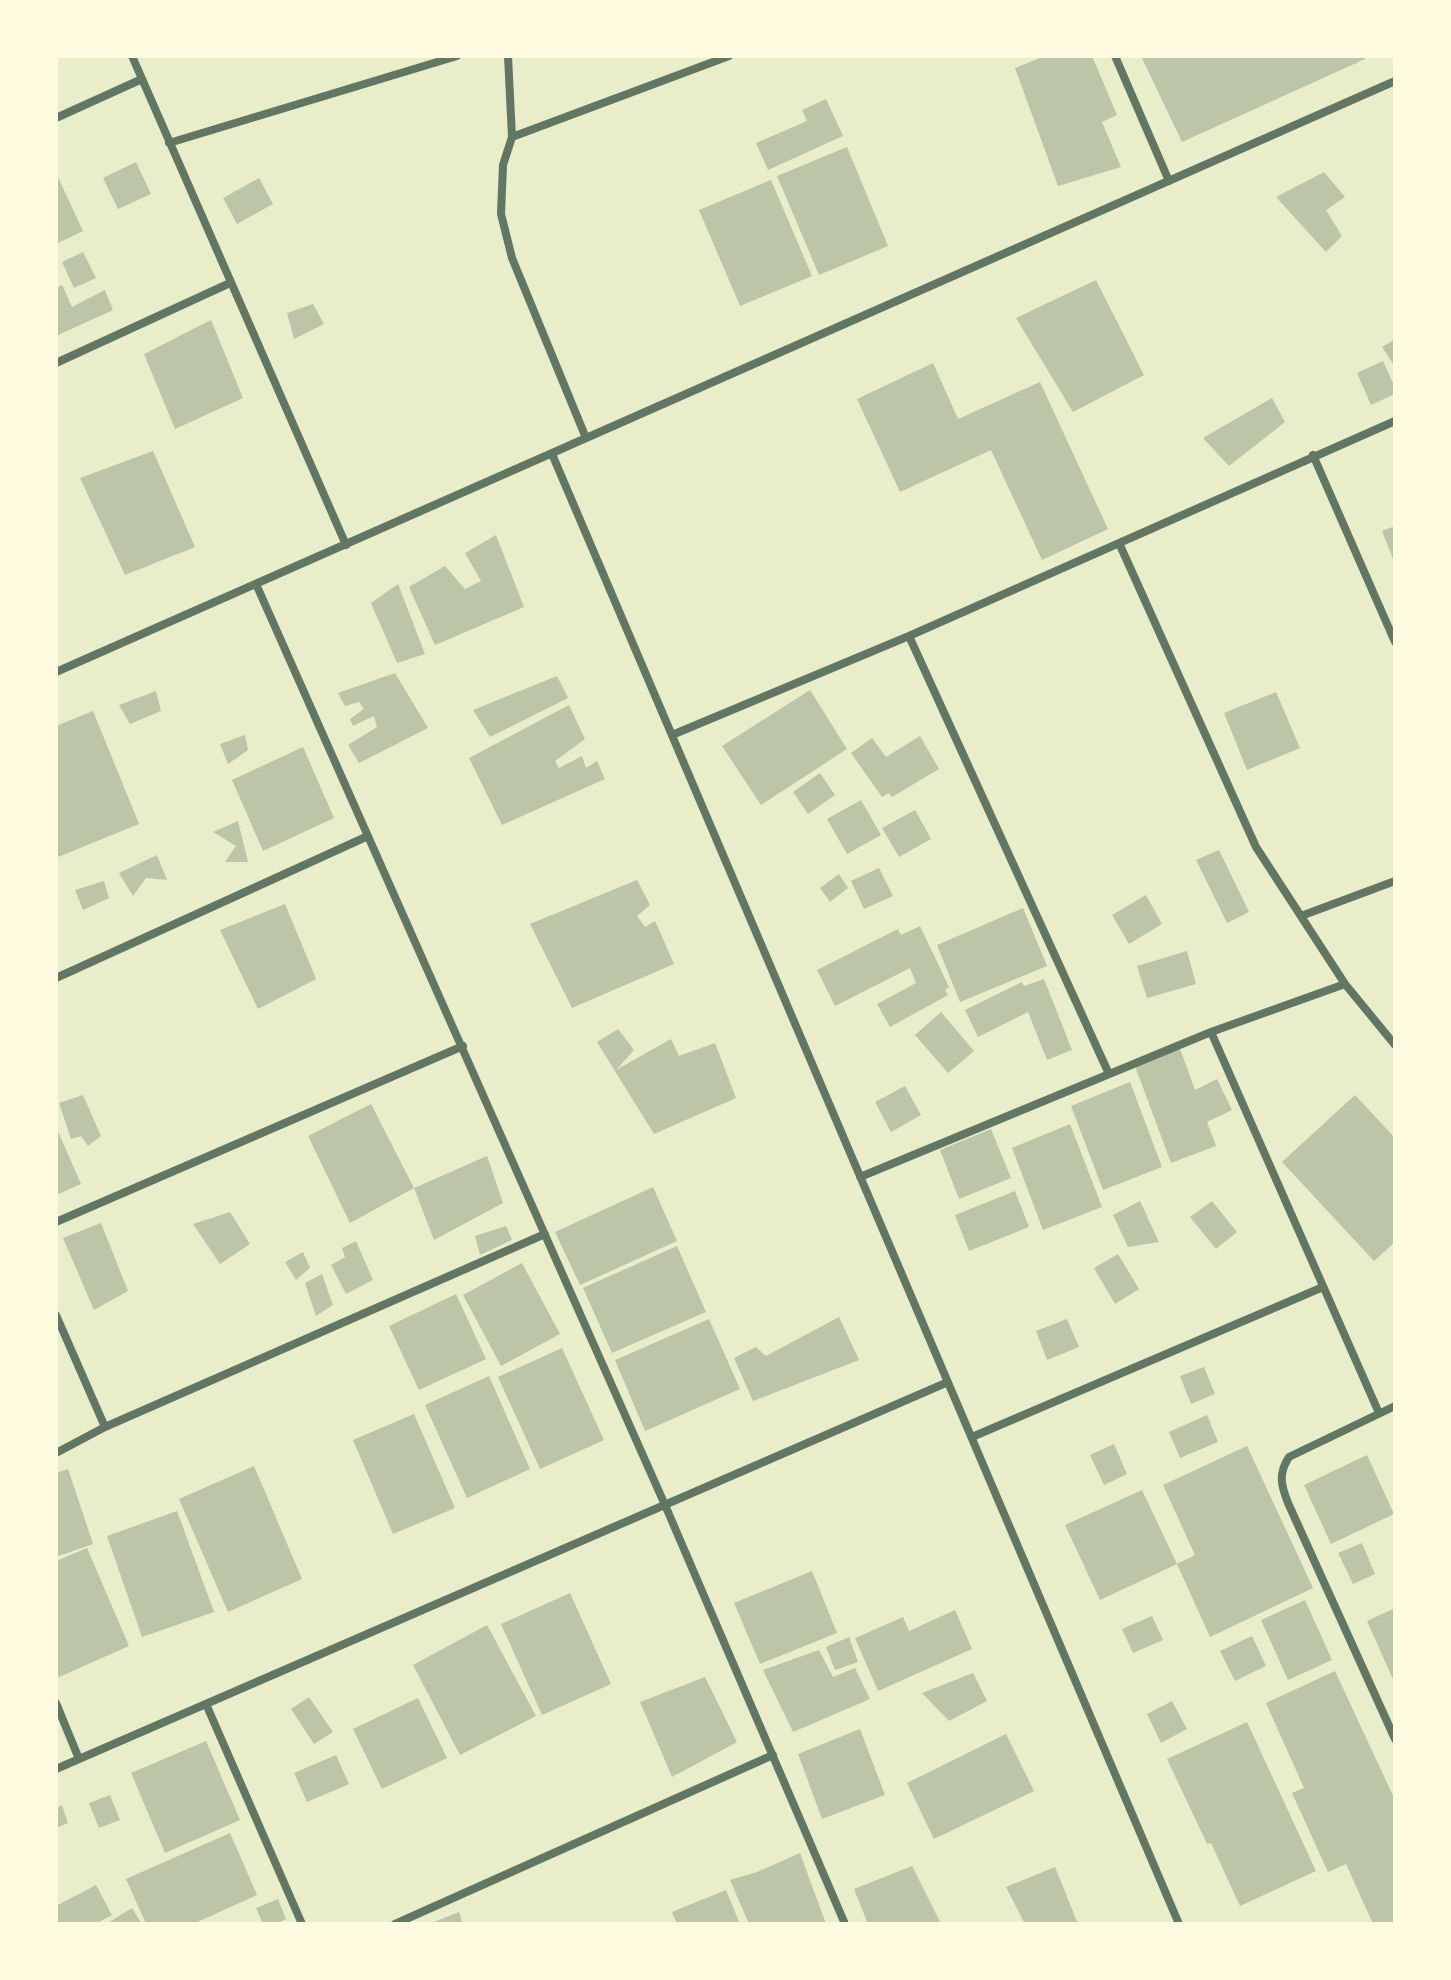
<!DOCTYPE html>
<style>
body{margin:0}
#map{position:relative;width:1451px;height:1980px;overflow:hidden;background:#e9edc9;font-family:Roboto,sans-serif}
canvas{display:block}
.frame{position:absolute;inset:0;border:58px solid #fefae0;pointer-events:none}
</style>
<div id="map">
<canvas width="1451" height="1980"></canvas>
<div class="frame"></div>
</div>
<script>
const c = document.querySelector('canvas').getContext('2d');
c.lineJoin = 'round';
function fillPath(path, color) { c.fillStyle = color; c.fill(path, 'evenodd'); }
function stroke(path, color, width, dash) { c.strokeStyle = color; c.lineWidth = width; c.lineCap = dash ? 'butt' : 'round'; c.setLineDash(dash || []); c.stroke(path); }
const building = new Path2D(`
 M1045,56H1092L1117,115L1102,122L1121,167L1058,186L1015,68Z
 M1141,56H1364L1365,59L1182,142Z
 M826,99L843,136L768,170L756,143L807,121L802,110Z
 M847,147L888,246L819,275L777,176Z
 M136,162L151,194L118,209L103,178Z
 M1324,172L1345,197L1326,210L1342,236L1326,252L1276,197Z
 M56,173L83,231L56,244Z
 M259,178L273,204L237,224L223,198Z
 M771,180L812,276L740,306L699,210Z
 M83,252L96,278L74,288L62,262Z
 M1096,280L1144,375L1073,412L1016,318Z
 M62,285L72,307L105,290L113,310L56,336V288Z
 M313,304L324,324L294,339L287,313Z
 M211,320L243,398L175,429L144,354Z
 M1395,339V367L1382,347Z
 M1383,361L1395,388V394L1371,405L1357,373Z
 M933,363L958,419L1040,382L1108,529L1042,560L991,450L900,492L857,399Z
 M1272,398L1285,422L1229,466L1203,438Z
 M153,451L195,547L125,575L80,478Z
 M1395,526V564L1382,531Z
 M496,535L524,607L435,645L409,587L445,566L465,589L481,581L465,553Z
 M398,584L425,654L397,663L371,603Z
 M395,673L428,728L359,763L348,745L377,727L374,716L353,726L350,719L364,709L359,702L345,706L338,693Z
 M557,676L568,698L490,737L473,710Z
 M810,690L847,749L761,805L722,746Z
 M156,691L161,711L130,724L119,705Z
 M1276,692L1300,748L1247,770L1224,713Z
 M569,705L585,739L555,761L559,768L582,756L586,768L597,761L605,779L502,825L469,758Z
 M93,711L139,824L58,857L56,851V726Z
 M245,735L248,750L228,764L220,744Z
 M920,736L939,769L892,797L889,793L882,797L851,753L872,738L886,757Z
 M303,747L334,818L263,851L232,780Z
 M820,773L835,795L808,814L793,792Z
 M861,800L881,835L847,854L827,819Z
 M915,810L931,839L899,857L882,828Z
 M238,821L248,862H225L236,846L213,832Z
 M1219,850L1249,912L1227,923L1196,860Z
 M157,855L167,880L146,878L133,896L119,873Z
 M879,868L893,896L864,909L851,881Z
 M839,874L848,888L830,902L820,888Z
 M637,880L650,905L637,916L645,927L655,921L674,964L572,1008L530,924Z
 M104,881L109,898L83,910L75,890Z
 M1146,895L1162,924L1129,944L1112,915Z
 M285,904L316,979L258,1009L220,930Z
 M1023,908L1047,966L960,1002L937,945Z
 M920,926L949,987L945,990L948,995L890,1027L877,1004L916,983L910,968L835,1006L817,970L898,929L901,935Z
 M1187,951L1196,984L1147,998L1137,966Z
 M1044,979L1072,1050L1047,1060L1028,1012L978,1037L965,1010L1022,982L1024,986Z
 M941,1012L974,1051L948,1073L915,1035Z
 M618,1029L634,1050L616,1070L671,1039L679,1056L715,1043L736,1098L654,1134L597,1042Z
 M1180,1049L1195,1090L1217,1079L1232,1110L1207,1122L1216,1146L1171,1163L1135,1066Z
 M1130,1082L1162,1167L1103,1190L1071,1106Z
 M905,1086L921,1115L891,1132L875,1102Z
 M83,1095L101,1136L88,1146L81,1136L71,1139L59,1103Z
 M1355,1095L1395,1138V1242L1374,1261L1282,1162Z
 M371,1104L414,1188L487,1156L503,1203L434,1240L414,1188L350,1223L308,1136Z
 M1070,1124L1102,1207L1043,1230L1012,1148Z
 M56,1127L81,1184L56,1195Z
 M991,1129L1011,1178L959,1199L940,1150Z
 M653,1187L677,1241L580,1285L555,1232Z
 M1015,1191L1029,1227L969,1251L955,1215Z
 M1140,1201L1159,1242L1128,1247L1113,1215Z
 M1212,1201L1237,1232L1216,1249L1190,1217Z
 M230,1212L250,1244L220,1264L193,1224Z
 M101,1223L128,1291L94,1310L63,1238Z
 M506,1226L512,1240L480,1255L475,1236Z
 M356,1241L373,1280L346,1294L331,1265L345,1257L342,1248Z
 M677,1246L706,1312L612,1353L583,1288Z
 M303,1252L310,1268L296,1280L285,1262Z
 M1118,1254L1139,1289L1115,1304L1094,1268Z
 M522,1263L560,1334L501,1366L463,1295Z
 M322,1274L333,1305L316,1316L305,1283Z
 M456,1294L486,1359L419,1390L389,1326Z
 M839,1317L859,1360L753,1401L734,1358L756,1347L766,1356Z
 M709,1319L740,1389L645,1431L615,1360Z
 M1067,1319L1079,1347L1047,1360L1036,1331Z
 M562,1348L604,1440L540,1469L498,1377Z
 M1204,1367L1215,1394L1191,1404L1180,1376Z
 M489,1376L530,1469L467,1498L425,1405Z
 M414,1414L455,1508L393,1534L353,1440Z
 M1207,1415L1218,1442L1180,1458L1169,1432Z
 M1114,1444L1127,1474L1104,1485L1090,1455Z
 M1247,1446L1313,1588L1210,1637L1177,1564L1195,1555L1163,1485Z
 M1367,1455L1394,1514L1331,1544L1304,1485Z
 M254,1466L302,1579L228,1612L179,1499Z
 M68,1469L93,1544L56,1557V1473Z
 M1142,1490L1177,1564L1100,1600L1065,1525Z
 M177,1511L214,1612L142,1637L107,1536Z
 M1362,1543L1375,1574L1353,1584L1338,1553Z
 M87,1548L129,1646L59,1677L56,1669V1561Z
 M812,1571L837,1633L760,1664L734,1603Z
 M570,1593L611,1684L542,1715L501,1624Z
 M1305,1600L1332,1660L1288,1680L1261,1620Z
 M1395,1608V1684L1367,1621Z
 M955,1610L972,1649L878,1691L855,1638L903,1617L909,1631Z
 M1152,1616L1163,1640L1133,1653L1122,1629Z
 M487,1625L536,1716L460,1755L413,1665Z
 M1252,1636L1266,1666L1235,1681L1220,1651Z
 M849,1637L858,1662L835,1670L826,1647Z
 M819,1650L833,1677L855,1668L870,1699L793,1732L763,1670Z
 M1335,1671L1395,1800V1924H1373L1346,1864L1328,1872L1292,1793L1304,1788L1266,1703Z
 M973,1673L987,1701L949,1721L922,1693Z
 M705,1677L737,1742L672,1777L640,1702Z
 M309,1697L333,1732L314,1744L291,1709Z
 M418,1698L447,1758L382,1789L353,1729Z
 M1172,1701L1187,1729L1161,1743L1147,1714Z
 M1247,1722L1316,1871L1240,1906L1211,1843L1207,1844L1167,1759Z
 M860,1729L885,1795L822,1819L798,1754Z
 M1006,1734L1034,1791L934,1839L907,1783Z
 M206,1741L240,1820L165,1853L131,1773Z
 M336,1755L349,1784L307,1802L294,1773Z
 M110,1795L120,1820L99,1828L89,1803Z
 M62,1805L68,1823L56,1828V1808Z
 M230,1833L257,1895L193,1924H146L126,1879Z
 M800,1853L826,1924H749L730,1880L757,1872Z
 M912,1866L940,1922L868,1924L854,1889Z
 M1055,1867L1078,1924H1025L1006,1887Z
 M96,1885L112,1915L95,1924H60L56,1918V1906Z
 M726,1890L740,1924H677L672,1912Z
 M278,1899L286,1919L275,1924H263L256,1908Z
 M132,1908L142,1924H106Z
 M459,1912L463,1924H429Z`);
const minor = new Path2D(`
 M132,56L346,545
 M508,56L512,137L503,165L501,214L512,258L586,438
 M1115,56L1169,181
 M56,118L142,79
 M512,137L729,56
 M169,143L457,56
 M56,363L230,283
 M552,454L1179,1924
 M1313,455L1395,642
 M1119,543L1256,847L1345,984L1395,1045
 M256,584L665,1505L845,1924
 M909,636L1109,1074
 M56,672L1395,81
 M672,735L909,636L1395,421
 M1301,916L1395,881
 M56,978L368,836
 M1211,1032L1379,1413
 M860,1177L1211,1032L1345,984
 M56,1222L463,1046
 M56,1315L105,1427
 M1395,1406L1289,1457C1278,1474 1281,1485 1288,1503L1395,1739
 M972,1437L1323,1287
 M56,1453L105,1427L545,1234
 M56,1703L79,1759
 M206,1704L302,1924
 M56,1769L948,1382
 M395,1924L773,1755`);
fillPath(building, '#bcc5a7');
stroke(minor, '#617663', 8);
</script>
